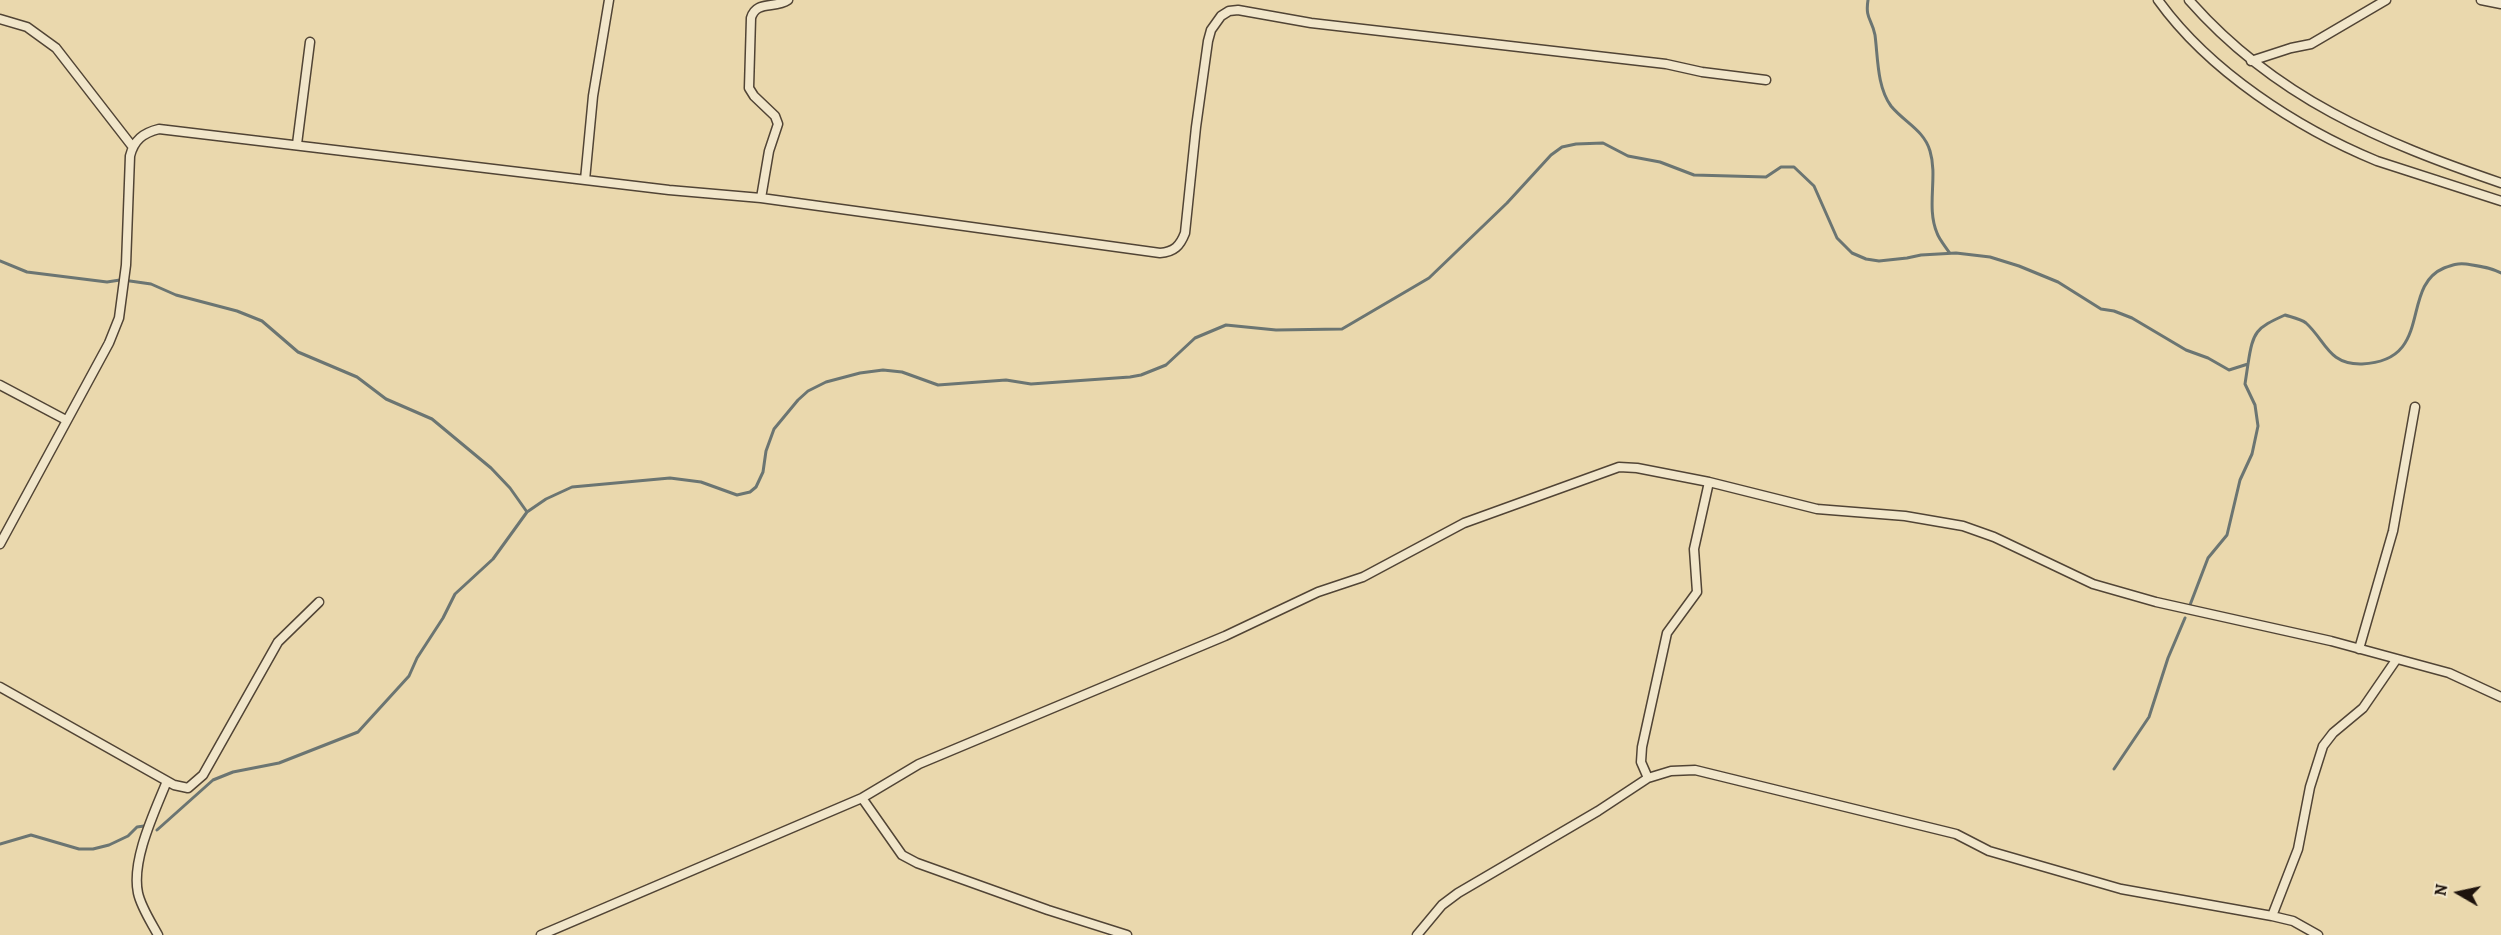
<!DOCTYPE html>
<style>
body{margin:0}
#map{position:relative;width:2501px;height:935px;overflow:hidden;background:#ead8ad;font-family:Alegreya,serif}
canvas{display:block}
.north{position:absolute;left:2429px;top:863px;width:60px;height:60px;-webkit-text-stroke:4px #f1e6ca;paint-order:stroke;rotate:279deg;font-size:16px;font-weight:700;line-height:24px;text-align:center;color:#1e130d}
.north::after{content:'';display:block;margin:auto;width:21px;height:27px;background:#1e130d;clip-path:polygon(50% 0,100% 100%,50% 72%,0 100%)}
</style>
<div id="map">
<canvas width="2501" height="935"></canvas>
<div class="north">N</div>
</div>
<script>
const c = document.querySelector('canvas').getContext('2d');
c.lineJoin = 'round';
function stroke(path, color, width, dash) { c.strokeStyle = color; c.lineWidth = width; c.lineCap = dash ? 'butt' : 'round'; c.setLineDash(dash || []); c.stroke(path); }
const stream = new Path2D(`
 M1868,0C1865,19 1872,19 1875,35C1878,58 1877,87 1891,106C1904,122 1924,130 1930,151C1938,177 1926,207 1937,233C1939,239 1945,246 1949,252
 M0,261L27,272L107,282L120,280
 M130,281L151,284L176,295L237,311L262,321L298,352L357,377L386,399L432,419L491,468L510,488L527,512
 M2190,605L2208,558L2227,535L2240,480L2252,454L2258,426L2255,405L2245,384L2248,364
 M2114,769L2149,717L2168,658L2185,618
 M157,830L213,780L233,772L279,763L358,732L409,676L417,658L443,618L455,594L493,559L527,512L546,499L572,487L670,478L701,482L737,495L750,492L756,487L763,472L766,451L774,429L798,400L808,391L826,382L860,373L883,370L902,372L938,385L1006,380L1031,384L1130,377L1141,375L1166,365L1195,338L1226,325L1276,330L1342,329L1429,278L1507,203L1551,155L1562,147L1576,144L1603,143L1628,156L1660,162L1694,175L1766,177L1781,167H1794L1814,186L1837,238L1852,253L1866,259L1879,261L1907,258L1921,255L1956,253L1990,257L2019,266L2058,282L2101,309L2114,311L2132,318L2186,350L2208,358L2229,370L2248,364C2253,331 2256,328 2285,315C2291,317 2301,319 2306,323C2326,341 2328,365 2362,364C2435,361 2399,287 2444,268C2452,265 2457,263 2466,264C2479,266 2490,267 2501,273
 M0,844L31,835L79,849H93L109,845L128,836L137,827L144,826`);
const street = new Path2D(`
 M2158,0C2209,71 2297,128 2377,161L2501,201
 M2189,0C2275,98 2381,142 2501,183
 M2481,0L2501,4
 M0,19L27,27L56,48L132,146
 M2251,61L2291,48L2311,44L2386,0
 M297,144L310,42
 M585,180L593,96L609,0
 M761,198L769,151L778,124L775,116L754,96L749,88L751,18C756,0 775,9 788,0
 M0,385L66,420
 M0,544L109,343L119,318L126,265L130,156C134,140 143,133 159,129L669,190L761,198L1160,253C1174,252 1180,246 1185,233L1196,127L1208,41L1211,30L1221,16L1229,11L1238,10L1311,23L1666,64L1702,72L1766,80
 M2359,649L2393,531L2415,407
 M0,687L174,785L188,788L203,775L278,642L319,602
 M1648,778L1641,762L1642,747L1667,633L1697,592L1694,549L1709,482
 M862,798L902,855L917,863L1048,910L1127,935
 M2272,916L2293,921L2318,935
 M158,935C151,922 141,907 138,893C131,860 155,811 167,781
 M541,935L862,798L919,764L1225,636L1318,592L1363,577L1464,523L1619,467L1637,468L1709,482L1817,509L1905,516L1963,526L1994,537L2093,584L2156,602L2331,641L2449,673L2501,697
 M1417,935L1442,905L1458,893L1598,811L1648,778L1671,771L1695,770L1956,834L1989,851L2121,889L2272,916L2298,849L2310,787L2323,746L2333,733L2363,708L2396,660`);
stroke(stream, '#6b7572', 3);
stroke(street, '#514435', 11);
stroke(street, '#f1e6ca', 8);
</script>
